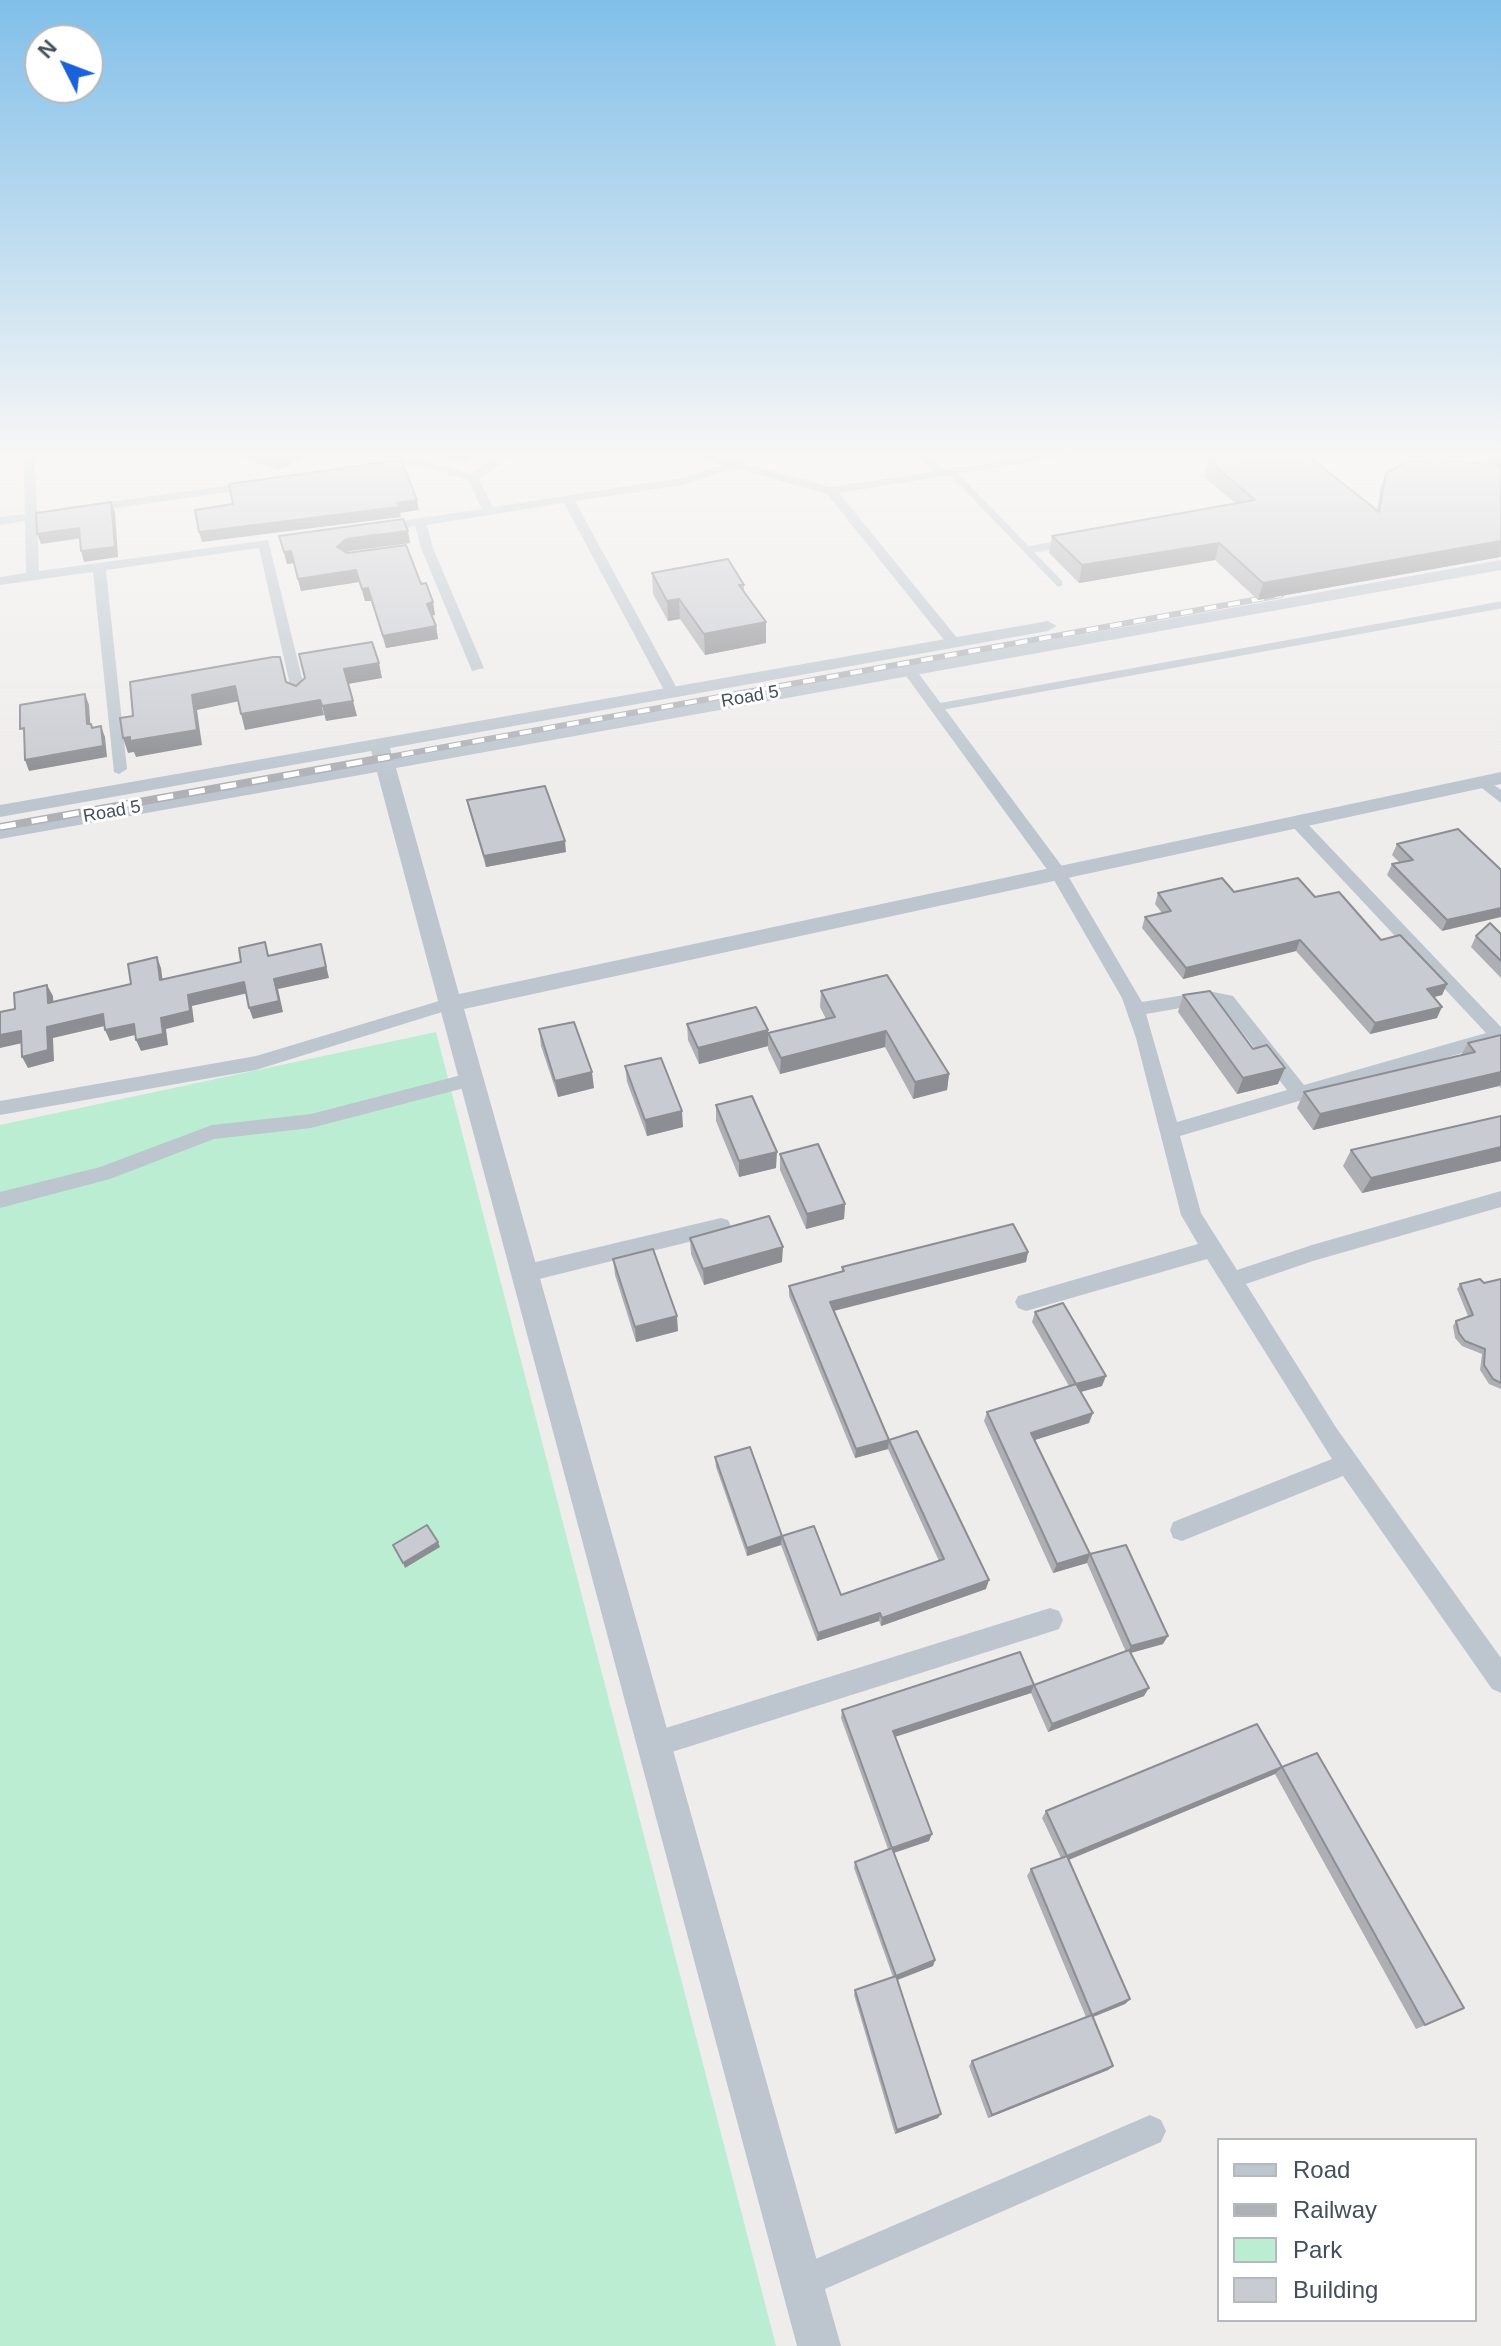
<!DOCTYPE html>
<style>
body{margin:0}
#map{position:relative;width:1501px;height:2346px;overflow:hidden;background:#efedec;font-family:Helvetica,sans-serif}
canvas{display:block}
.legend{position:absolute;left:1217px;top:2138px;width:260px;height:184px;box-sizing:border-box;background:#fff;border:2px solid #b5b9bd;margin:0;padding:10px 14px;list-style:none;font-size:24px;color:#454f5a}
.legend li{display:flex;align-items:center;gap:16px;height:40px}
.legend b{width:40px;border:2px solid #b5b9bd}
.north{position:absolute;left:24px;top:24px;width:80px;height:80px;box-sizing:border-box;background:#fff;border:2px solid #b5b9bd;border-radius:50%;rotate:312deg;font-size:22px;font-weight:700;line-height:32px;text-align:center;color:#454f5a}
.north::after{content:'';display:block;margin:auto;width:28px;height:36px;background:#1b62da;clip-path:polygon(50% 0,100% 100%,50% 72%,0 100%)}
</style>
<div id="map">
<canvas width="1501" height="2346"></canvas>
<ul class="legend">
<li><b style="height:10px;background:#bdc6cf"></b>Road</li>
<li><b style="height:10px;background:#afb1b7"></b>Railway</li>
<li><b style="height:22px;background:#baedd1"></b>Park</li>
<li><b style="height:22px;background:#c9cbd2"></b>Building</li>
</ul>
<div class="north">N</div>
</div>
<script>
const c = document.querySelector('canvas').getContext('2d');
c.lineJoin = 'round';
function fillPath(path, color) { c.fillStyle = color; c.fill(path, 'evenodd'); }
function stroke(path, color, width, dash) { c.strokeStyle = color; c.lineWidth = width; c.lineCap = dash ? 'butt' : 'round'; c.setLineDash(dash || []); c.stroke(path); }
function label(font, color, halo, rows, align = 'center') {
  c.font = font + ' Helvetica,sans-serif'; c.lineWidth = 6; c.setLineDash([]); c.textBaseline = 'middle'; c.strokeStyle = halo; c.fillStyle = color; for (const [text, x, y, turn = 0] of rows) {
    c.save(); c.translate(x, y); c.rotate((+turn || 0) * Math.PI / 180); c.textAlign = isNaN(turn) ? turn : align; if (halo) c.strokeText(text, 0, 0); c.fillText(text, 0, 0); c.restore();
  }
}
const green = new Path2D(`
 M436,1032L776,2346H0V1125Z`);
const service = new Path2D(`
 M953,473L1059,583
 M1027,550L1062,544
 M938,707L1501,605`);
const minor = new Path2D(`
 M23,455H35L37,512L261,481V487L257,488L37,519L39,571L268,540L306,694L304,697H294L292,694L259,548L106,570L127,769L119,774L114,772L93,572L0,585V577L26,573L25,521L0,525V517L25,514Z
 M499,455H513L479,479L493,507L681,478L722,465L693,455H713L831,487L932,472L917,455H929L943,470L1043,455H1073L839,493L958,639L960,642L953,646L948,645L827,494L735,468L683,485L575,501L679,692L672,696L665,692L564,503L427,525L433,548L484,668L472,671L421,548L415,526L407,528L401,524L407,520L482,509L468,480L417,465L376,471L370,467L418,458L471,474Z
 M908,665L913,666L1064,869L1142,1002L1209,991L1233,996L1304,1085L1486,1033L1291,825L1289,822L1297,817L1303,819L1501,1027V1044L1496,1043L1180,1136L1201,1213L1237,1270L1312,1245L1501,1191V1207L1313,1261L1246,1284L1337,1429L1501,1658V1693L1492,1689L1343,1476L1182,1541L1173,1538L1170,1530L1173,1522L1332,1459L1207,1259L1026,1311L1018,1308L1015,1302L1018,1296L1198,1244L1181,1215L1136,1038L1122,998L1051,875L901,669ZM1209,1003L1221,1005L1287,1090L1177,1122L1146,1014Z
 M1483,777L1501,790V803L1478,785V779Z
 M449,998L458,1004L455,1008L256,1070L0,1115V1101L256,1056Z
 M469,1073L476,1075L478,1080L476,1085L311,1128L214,1139L110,1179L0,1208V1192L100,1167L212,1125L311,1114Z
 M721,1218L728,1220L731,1226L728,1232L721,1234L523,1283L516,1280L512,1274L516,1268L523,1265Z
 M1050,1608L1059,1611L1063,1620L1059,1629L1050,1632L653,1758L644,1754L640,1745L644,1736L653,1732Z
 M1150,2115L1161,2120L1166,2131L1161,2142L802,2299L790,2294L785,2282L790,2270Z`);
const tertiary = new Path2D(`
 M1501,560V570L396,768L459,994L1501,772V784L464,1009L841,2346H797L377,772L0,839V827L374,760L371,751L0,817V805L1048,621L1057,626L1048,631L390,748L392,757Z`);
const railFar1 = new Path2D(`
 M378,759L1281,595`);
const rail = new Path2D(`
 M0,827L389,757`);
const wall = new Path2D(`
 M234,455H307L279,470Z
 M436,455H474L463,462Z
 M1480,455H1501V557L1258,600L1215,560L1079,583L1049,553L1052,536L1235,503L1204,477L1208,460L1377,510L1380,489L1386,473L1494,464Z
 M279,536L410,543L349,551L347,553L421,584L435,615H432L436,626L438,639L386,648L371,601H365L359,582L301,591L294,563L287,564Z
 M652,573L744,585V592L766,622V643L705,655L680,619L668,621L653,594Z
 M467,800L566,852L486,867L469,810Z
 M1397,844L1501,870L1442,931L1387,875L1392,864L1400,863L1392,855Z
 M1234,892L1315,897L1447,984L1442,995L1434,997L1437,1018L1370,1034L1296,951L1183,979L1142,928L1145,917L1162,913L1155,904L1158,893Z
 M1501,934V978L1471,947L1476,936Z
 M887,975L949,1074L947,1090L913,1099L885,1047L780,1074L768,1049V1033L826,1019L820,1007L821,991Z
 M1183,995L1278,1084L1237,1094L1178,1012Z
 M687,1024L768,1030V1046L699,1064L688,1040Z
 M539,1029L594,1088L558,1097L541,1046Z
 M1501,1035V1088L1499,1086L1313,1130L1297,1108L1304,1092L1461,1055L1468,1043Z
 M625,1066L683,1127L647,1136L627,1082Z
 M716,1105L776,1168L739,1177L716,1121Z
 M1501,1116V1161L1362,1193L1343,1166L1351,1150Z
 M780,1154L845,1204L844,1219L806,1229L780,1170Z
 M690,1238L782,1262L704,1285L691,1254Z
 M1028,1252L1026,1262L834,1311L889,1440L986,1589L881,1626L879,1621L817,1641L781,1545L747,1556L716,1467L715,1457L782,1536L841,1595L939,1561L888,1449L855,1458L789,1296V1286L842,1272V1267Z
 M613,1259L678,1331L636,1342L615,1275Z
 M1501,1279V1389L1489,1384L1480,1370L1482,1354L1462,1346L1455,1338L1453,1326L1456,1321L1468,1316L1457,1289L1460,1284L1484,1283Z
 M1035,1312L1102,1386L1081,1392L1089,1423L1035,1440L1090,1554L1163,1644L1130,1653L1144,1696L1048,1732L1031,1693L895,1737L929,1841L894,1853L935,1960L933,1966L898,1980L938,2118L895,2134L854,1995L855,1990L893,1977L854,1868L855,1862L888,1849L841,1718L842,1710L1034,1685L1126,1652L1087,1563L1053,1573L984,1421L987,1412L1069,1386L1032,1322Z
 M1282,1767L1454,2013L1416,2029L1275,1774L1069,1860L1130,1999L1125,2004L1093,2017L1113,2066L1108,2070L988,2118L969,2066L972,2061L1086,2017L1027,1876L1031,1869L1061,1858L1042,1818L1046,1811Z`);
const shadedWall = new Path2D(`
 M276,455H307L279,470Z
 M462,455H474L463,462Z
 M417,500L419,510L400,513L401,517L202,542L199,532Z
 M111,502L115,512L118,557L84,562L81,551Z
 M79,528L83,538L41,544L37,534Z
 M408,531L410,543L349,551L340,559L337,547L346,539Z
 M1501,541L1500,557L1258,600L1263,583Z
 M1219,543L1215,560L1079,583L1082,565Z
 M291,551L294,563L287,564L284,552Z
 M356,570L359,582L301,591L298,579Z
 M368,588L371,601H365L362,589Z
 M679,599L680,619L668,621L667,601Z
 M433,602L435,615L429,616L427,604Z
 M766,622V643L705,655L704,634Z
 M436,626L438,639L386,648L383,636Z
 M379,663L382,678L348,684L344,669Z
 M235,686L240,701L197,710L202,745L136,757L134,752L128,753L123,738L192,695Z
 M85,694L89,705L91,735L87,724Z
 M320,700L324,715L245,730L241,714Z
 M353,701L357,716L326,721L322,706Z
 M101,726L105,737L107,757L29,771L25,760Z
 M565,841L566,852L486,867L484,856Z
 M1501,908V917L1442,931L1447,920Z
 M1300,940L1296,951L1183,979L1186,968Z
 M321,944L329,978L278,989L283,1012L253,1019L249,1008L274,979Z
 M157,957L161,968L164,990L160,980Z
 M244,982L248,993L192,1006L194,1022L166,1029L168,1045L141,1051L136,1040L188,995Z
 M1447,984L1442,995L1422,1000L1427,989Z
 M47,985L53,996L54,1013L48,1003Z
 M1442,1007L1437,1018L1370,1034L1375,1023Z
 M103,1014L109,1025L53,1038L54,1061L28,1068L22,1057L47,1027Z
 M134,1024L139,1034L110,1041L105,1030Z
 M768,1030V1046L699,1064L698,1048Z
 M21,1031L27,1042L0,1048V1035Z
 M886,1031L885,1047L780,1074L781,1058Z
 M1285,1068L1278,1084L1237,1094L1243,1078Z
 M592,1072L594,1088L558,1097L555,1081Z
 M1501,1072V1083L1499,1086L1313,1130L1320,1114Z
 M949,1074L947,1090L913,1099L915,1082Z
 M682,1111L683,1127L647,1136L645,1120Z
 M1501,1147V1161L1362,1193L1371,1178Z
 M777,1152L776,1168L739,1177V1161Z
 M845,1204L844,1219L806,1229L807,1214Z
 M783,1247L782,1262L704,1285L703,1269Z
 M1028,1252L1026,1262L829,1312L830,1302Z
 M677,1316L678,1331L636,1342L635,1327Z
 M1106,1376L1102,1386L1073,1394L1076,1384Z
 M1093,1413L1089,1423L1028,1442L1031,1433Z
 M889,1440L888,1449L855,1458L856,1449Z
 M782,1536L781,1545L747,1556V1548Z
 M438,1542L440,1547L405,1568L403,1563Z
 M1090,1554L1087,1563L1053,1573L1057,1564Z
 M989,1580L986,1589L881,1626L882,1618Z
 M880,1613L879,1621L817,1641L818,1633Z
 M1168,1636L1163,1644L1127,1654L1131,1646Z
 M1034,1685L1031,1693L891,1738L893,1731Z
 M1149,1688L1144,1696L1048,1732L1052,1724Z
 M1282,1767L1275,1774L1063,1862L1067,1856Z
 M932,1834L929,1841L890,1854L892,1848Z
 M935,1960L933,1966L894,1981L896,1976Z
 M1130,1999L1125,2004L1088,2019L1092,2015Z
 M1113,2066L1108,2070L988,2118L992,2115Z
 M941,2114L938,2118L895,2134L897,2130Z`);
const building = new Path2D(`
 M1240,455H1307L1379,512L1386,473L1406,462L1435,459L1501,465V541L1263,583L1219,543L1082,565L1052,536L1255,500L1208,460Z
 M401,460L417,500L397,503L399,507L199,532L195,510L233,504L229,484Z
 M111,502L115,547L81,551L79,528L37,534L36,513Z
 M403,519L408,531L346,539L337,547L347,553L406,545L421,584L426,583L433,602L427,604L436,626L383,636L368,588L362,589L356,570L298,579L291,551L284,552L279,536Z
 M728,559L744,585H739L766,622L704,634L679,599L667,601L652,573Z
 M372,642L379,663L344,669L353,701L322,706L320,700L241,714L235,686L192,695L197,730L130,741V737L123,738L120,718L133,716L130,682L273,657H280L286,682L296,686L305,678L299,654Z
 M85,694L87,724H91L92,728L101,726L103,746L25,760L24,728L20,729V705Z
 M545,786L565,841L484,856L467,800Z
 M1458,829L1501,870V908L1447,920L1392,864L1413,860L1397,844Z
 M1222,878L1234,892L1298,878L1315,897L1339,892L1381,940L1400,935L1447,984L1427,989L1442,1007L1375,1023L1300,940L1186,968L1145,917L1171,911L1158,893Z
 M1490,923L1501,934V961L1476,936Z
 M265,942L268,956L321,944L326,967L274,979L279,1001L249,1008L244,982L188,995L190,1011L161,1018L163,1034L136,1040L134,1024L105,1030L103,1014L47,1027L48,1050L22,1057L21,1031L0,1035V1012L15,1009L14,993L47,985L48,1003L131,984L128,964L157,957L160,980L241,962L239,948Z
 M887,975L949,1074L915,1082L886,1031L781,1058L768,1033L835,1017L821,991Z
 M1210,991L1253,1049L1267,1045L1285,1068L1243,1078L1183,995Z
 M756,1007L768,1030L698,1048L687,1024Z
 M574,1022L592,1072L555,1081L539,1029Z
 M1501,1035V1072L1320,1114L1304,1092L1475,1052L1468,1043Z
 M661,1058L682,1111L645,1120L625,1066Z
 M752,1096L777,1152L739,1161L716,1105Z
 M1501,1116V1147L1371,1178L1351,1150Z
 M818,1144L845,1204L807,1214L780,1154Z
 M769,1216L783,1247L703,1269L690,1238Z
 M1013,1224L1028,1252L830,1302L889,1440L856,1449L789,1286L844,1271L842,1267Z
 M653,1249L677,1316L635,1327L613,1259Z
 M1480,1279L1484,1283L1501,1279V1383L1493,1379L1484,1365L1485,1349L1465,1341L1459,1333L1456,1321L1473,1315L1460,1284Z
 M1063,1303L1106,1376L1076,1384L1035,1312Z
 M1076,1384L1093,1413L1031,1433L1090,1554L1057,1564L987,1412Z
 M917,1431L989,1580L882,1618L880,1613L818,1633L782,1536L814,1526L841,1595L944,1559L889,1440Z
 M750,1447L782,1536L747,1548L715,1457Z
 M427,1525L438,1542L403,1563L393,1545Z
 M1126,1545L1168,1636L1131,1646L1090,1554Z
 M1129,1650L1149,1688L1052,1724L1034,1685Z
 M1020,1652L1034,1685L893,1731L932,1834L892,1848L842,1710Z
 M1257,1724L1282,1767L1067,1856L1046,1811Z
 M1317,1753L1464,2008L1425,2025L1282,1767Z
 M892,1848L935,1960L896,1976L855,1862Z
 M1067,1856L1130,1999L1092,2015L1031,1869Z
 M896,1976L941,2114L897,2130L855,1990Z
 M1092,2015L1113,2066L992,2115L972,2061Z`);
const farStreetnames = [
 ["Road 5",750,697,-10],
 ["Road 5",112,812,-10]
];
fillPath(green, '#baedd1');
stroke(service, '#bdc6cf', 7);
fillPath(minor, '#bdc6cf');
fillPath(tertiary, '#bdc6cf');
stroke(railFar1, '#afb1b7', 6);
stroke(rail, '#afb1b7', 8);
stroke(railFar1, '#fff', 4, [12]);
stroke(rail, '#fff', 5, [16]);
fillPath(wall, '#adafb5');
fillPath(shadedWall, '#8d8e93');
fillPath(building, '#c9cbd2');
stroke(building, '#8d8e93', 2);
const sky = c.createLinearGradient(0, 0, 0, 784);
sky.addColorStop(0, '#81bfe9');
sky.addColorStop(0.58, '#f8f7f6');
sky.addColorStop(1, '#f8f7f600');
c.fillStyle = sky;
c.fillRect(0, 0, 1501, 784);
label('18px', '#454f5a', '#fff', farStreetnames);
</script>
